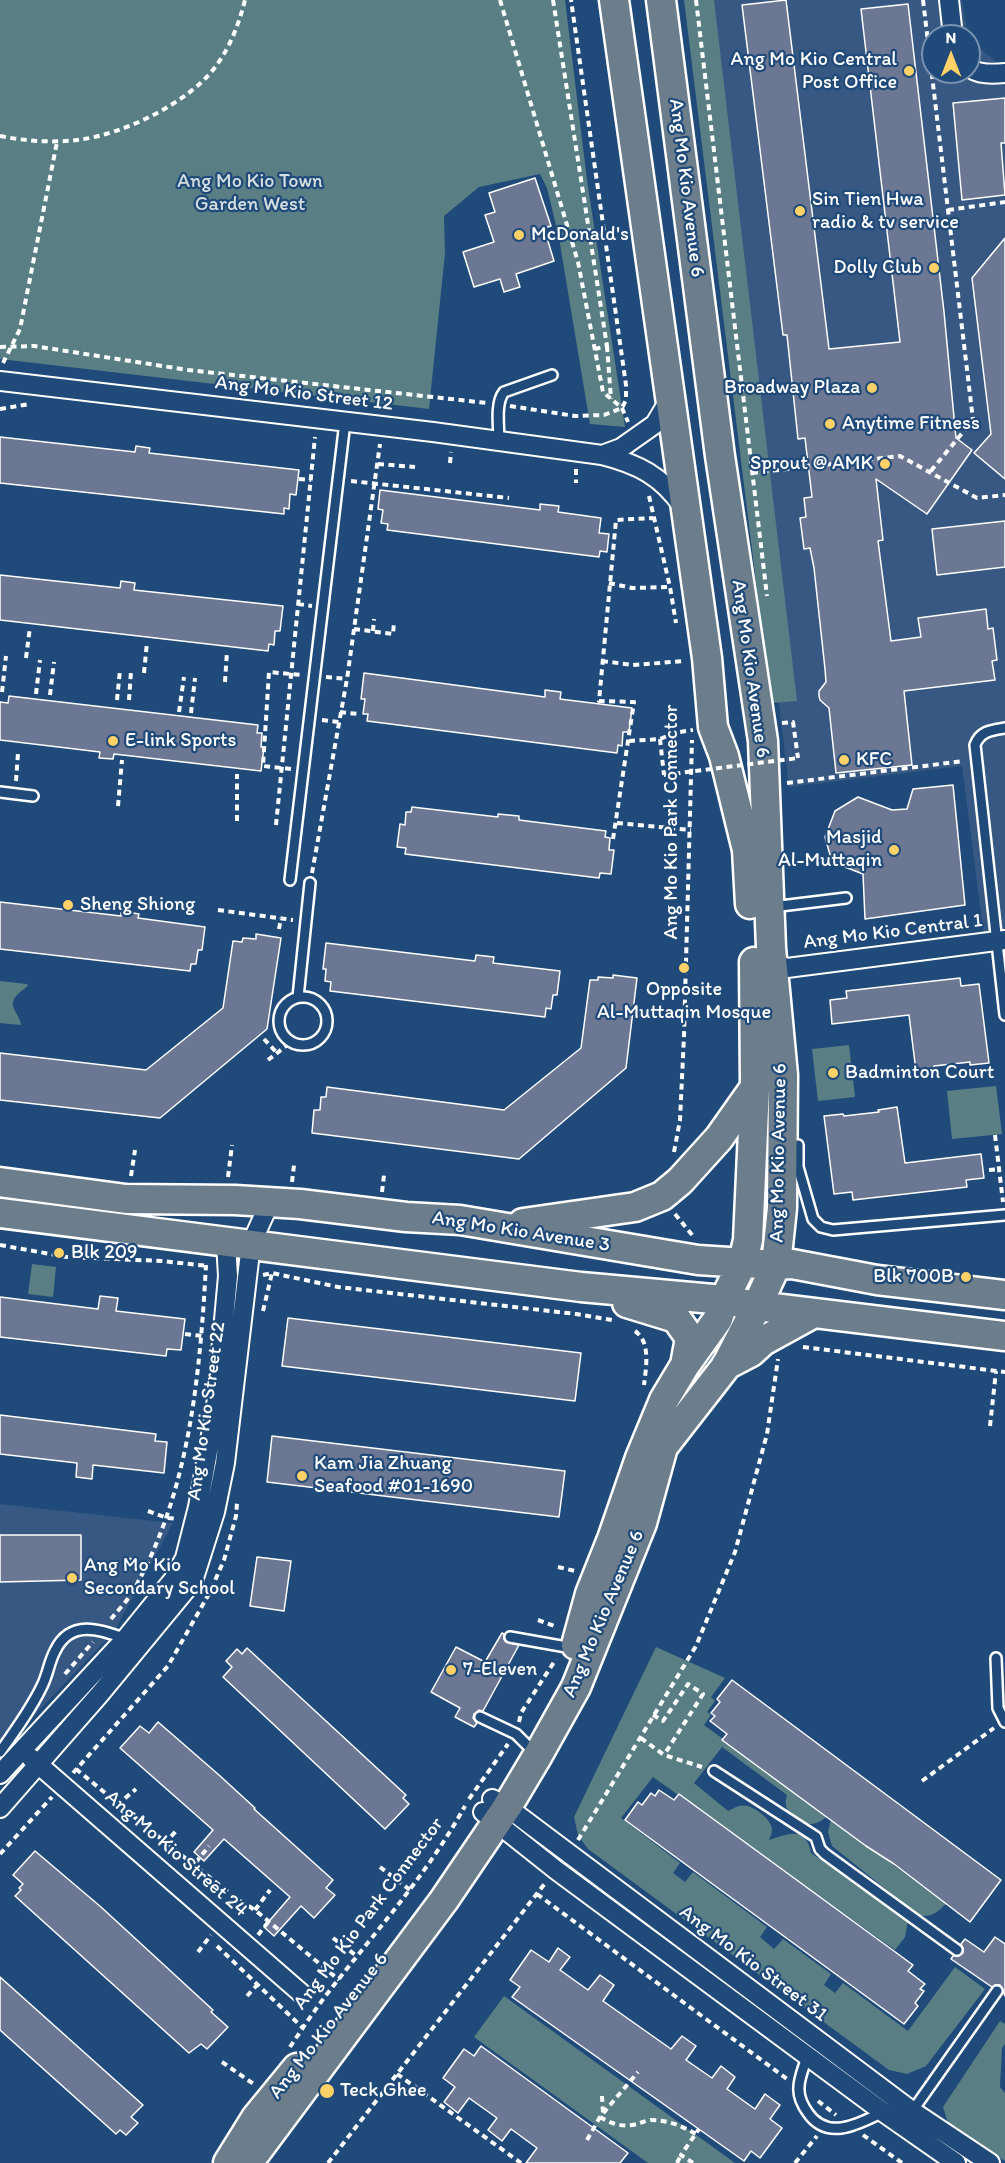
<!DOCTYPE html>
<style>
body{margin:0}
#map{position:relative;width:1005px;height:2163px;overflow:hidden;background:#1f4a7a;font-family:Itim,sans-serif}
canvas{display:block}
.north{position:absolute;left:921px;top:24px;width:60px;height:60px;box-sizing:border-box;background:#1f4a7a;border:2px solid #7992af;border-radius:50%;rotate:0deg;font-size:16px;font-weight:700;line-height:24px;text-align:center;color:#fff}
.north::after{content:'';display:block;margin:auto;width:21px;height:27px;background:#ffd166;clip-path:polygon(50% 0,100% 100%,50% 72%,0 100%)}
</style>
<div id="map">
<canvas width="1005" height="2163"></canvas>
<div class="north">N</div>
</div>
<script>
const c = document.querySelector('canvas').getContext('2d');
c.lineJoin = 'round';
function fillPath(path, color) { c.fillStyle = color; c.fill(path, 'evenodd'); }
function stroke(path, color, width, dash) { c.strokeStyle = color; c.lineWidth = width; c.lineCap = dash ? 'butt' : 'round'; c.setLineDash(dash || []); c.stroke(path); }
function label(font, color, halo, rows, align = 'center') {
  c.font = font + ' Itim,sans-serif'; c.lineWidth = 4.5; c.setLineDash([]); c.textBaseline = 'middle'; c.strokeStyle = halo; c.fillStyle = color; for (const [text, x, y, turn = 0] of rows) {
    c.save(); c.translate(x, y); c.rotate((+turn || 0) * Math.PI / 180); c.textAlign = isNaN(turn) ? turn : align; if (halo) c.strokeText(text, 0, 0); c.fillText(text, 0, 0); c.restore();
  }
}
const built = new Path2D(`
 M693,0H962L968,36H933V72H969V40L998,63H1005V951L986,953L962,766L789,787Z
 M0,1504L173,1523L114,1632L0,1751Z`);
const green = new Path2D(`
 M0,0H565L587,180L625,427L590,424L559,238L547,188L540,174L479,187L444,216L445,253L429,409L0,359Z
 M684,0H714L797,701L771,703Z
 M0,981L27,984L28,986C0,1005 19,1009 21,1025L0,1023Z
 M849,1045L855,1097L818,1101L812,1049Z
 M996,1086L1002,1134L952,1139L947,1091Z
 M32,1264L56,1267L53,1297L28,1294Z
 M656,1647L725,1678L711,1697L715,1701L707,1712L711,1715L704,1725L827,1816C810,1835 779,1817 787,1795L722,1747L694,1783L728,1811C734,1808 741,1804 748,1806C757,1809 772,1820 772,1830C772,1834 770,1837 769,1840C788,1834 806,1825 811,1853L908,1921L905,1937L895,1950L653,1777L621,1818L680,1863L673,1873L685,1882L693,1872L767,1927L760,1937L774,1949L783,1939L831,1974L824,1985L835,1993L843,1983L908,2031L955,1967L985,1989L926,2066L907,2074L889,2070L588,1849L578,1835L574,1817Z
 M831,1819L946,1904C936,1913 931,1918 918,1915L832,1846L828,1832Z
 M504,1996L735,2163H648L474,2037Z
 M1000,2021L1005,2024V2044L1002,2048L1000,2087L1005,2093V2161L949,2126L943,2107Z`);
const building = new Path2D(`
 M786,0L829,349L900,342L861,9L908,4L944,312L956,438L972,450L927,514L876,479L883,540L878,541L891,641L921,637L918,618L986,609L988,629L993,628L997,660L992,661L995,680L904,691L912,765L836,773L829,708L820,700L819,696V691L826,682L825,669L814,568L810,548L804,549L800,518L806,517L804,498L812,497L805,438L798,439L787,335H783L742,5Z
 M1005,98V143H1001L1005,195L962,200L953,103Z
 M535,178L551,226L544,228L554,261L516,274L520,287L504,292L500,279L474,287L463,252L494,242L485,215L495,212L489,193Z
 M1005,238V479L974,453L991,434L972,278Z
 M0,437L135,452L136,446L150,448L149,453L299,470L296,495L290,494L289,509L284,508V514L0,483Z
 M380,490L540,510V504L559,506L558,512L601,518L599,533L609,534L607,552L600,551L599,557L387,530L388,524L381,523L383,510L378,509Z
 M1005,521V567L937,575L932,529Z
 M0,575L120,588L121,581L135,583L134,590L283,606L280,631H275L274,645L269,644L268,651L0,620Z
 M364,673L545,697V690L561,692L560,699L632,708L629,732H623L622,746L618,745L617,753L367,721L368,714H363L365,699H361Z
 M9,696L258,725L257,733H262L261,747H264L261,771L114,754L113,759L99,758L100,752L0,740V702L8,703Z
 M953,785L965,905L865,919L863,874L832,862L825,837L835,811L858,797L892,810L907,809L913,789Z
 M412,807L498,817V814L519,816V820L606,831L605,837L610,838L609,850H614L611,874L600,873L599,878L405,854L406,848L397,847L400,824L405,825L406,812H411Z
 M0,902L121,916V911L139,914L138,918L205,927L202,950H198L196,964H191L190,971L0,949Z
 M256,934L281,938L267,1029L160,1118L0,1100V1053L146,1070L223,1008L233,941L242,942L243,938L256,939Z
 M326,943L475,961L476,955L494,957L493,963L560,971L557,995H553L551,1009L546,1008L545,1017L330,991L331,982L325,981L326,969H323Z
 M613,975L637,978L626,1068L519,1159L312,1133L314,1110H320L321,1097H326L327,1087L504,1110L581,1048L590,980H598V977L613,978Z
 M960,978L961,986L979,984L989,1063L970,1065V1062L934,1066L935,1069L916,1071L909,1015L832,1024L830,1000L847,998L846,991Z
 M897,1107L905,1163L981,1154L984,1178L966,1180L967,1187L853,1200L852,1192L834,1194L824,1116L843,1114L844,1116L879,1112L878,1110Z
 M100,1296L118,1298L116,1311L185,1319L181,1350L167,1349L166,1356L0,1337V1297L98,1309Z
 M288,1318L581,1353L575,1401L282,1366Z
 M0,1415L156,1434L155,1441L167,1442L164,1473L93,1465L92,1479L76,1477L77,1463L0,1454Z
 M272,1436L565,1471L559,1517L267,1482Z
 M0,1535H81V1580L0,1582Z
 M257,1557L291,1561L284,1611L250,1606Z
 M502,1633L504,1634V1639L506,1642L519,1645L483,1711L479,1710L474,1714L473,1718L477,1723L474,1727L455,1717L460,1708L431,1692L456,1647L485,1662Z
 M247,1648L406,1795L403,1798L409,1804L385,1829L223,1677L232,1667L226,1661L237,1649L242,1654Z
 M732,1680L1001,1880L970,1922L894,1864L866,1846L722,1740L727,1734L710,1721L715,1716L711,1713L720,1702L717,1699Z
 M158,1722L219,1775L255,1808L254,1809L333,1880L326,1888L335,1895L314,1918L301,1906L274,1936L264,1927L290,1897L224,1839L204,1861L194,1852L213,1830L120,1748L140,1726L149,1733Z
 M659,1790L674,1800L679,1794L913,1965L908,1971L925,1984L920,1989L924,1991L915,2003L918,2006L904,2024L625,1820L638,1802L642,1805L651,1793L655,1796Z
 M35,1851L101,1907L213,2010L211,2012L228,2027L207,2049L201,2044L189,2053L15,1896L21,1890L19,1888L23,1884L13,1875Z
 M995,1937L1005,1944V1996L1000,1985H995L992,1987L951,1959L953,1956H959L963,1953V1948L961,1944L965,1939L984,1952Z
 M558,1948L570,1957L560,1970L588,1990L600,1975L614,1985L603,2001L671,2049L682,2036L696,2046L686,2060L712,2078L721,2066L735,2077L727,2089L755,2109L765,2094L780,2105L770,2119L782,2128L760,2158L751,2151L744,2161L512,1997L520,1987L510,1980L531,1950L549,1962Z
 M0,1977L143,2105L131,2117L138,2123L126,2135L120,2130L116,2134L0,2030Z
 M481,2046L628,2153L620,2163H526L537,2148L511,2129L502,2141L488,2130L497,2118L469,2098L458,2113L444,2102L455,2087L443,2078L464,2049L474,2056Z`);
const path = new Path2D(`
 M500,0L578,262L603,392L622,408L628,422
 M553,0L607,346L595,349
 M696,0L767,596
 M923,0L973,420L930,472
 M0,136C25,141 52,143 77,140C122,135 189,103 216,66C230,47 239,24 245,0
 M948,210L1005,202
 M607,346L611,399
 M0,347L34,346L188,370L487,403
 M3,363L20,329L57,142
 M510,406L575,416L604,415L622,408L626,400V385L571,0
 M0,409L30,404
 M450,463L451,452
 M378,464L415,467
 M576,469V483
 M752,473L900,456L977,498L1005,495
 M299,479L311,480
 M351,481L509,498
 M649,496L670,587L676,623
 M609,583L632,588L671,587
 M298,604L312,606
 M354,629L393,634L394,622
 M373,631L374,619
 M26,658L30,627
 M602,661L633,665L685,661
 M144,673L147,642
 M326,677L347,679
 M225,682L227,651
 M2,692L6,656
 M36,694L40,660
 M50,695L54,662
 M117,700L120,670
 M129,700L131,671
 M179,712L184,677
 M340,712L358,714
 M191,713L195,678
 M322,720L339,722
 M782,723L793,722L798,758
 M660,739L664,775
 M629,741L660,739L674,733L693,730
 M291,769L263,766L269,672L301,675
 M16,781L18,753
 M787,783L964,761
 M118,806L122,760
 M237,821V774
 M617,823L691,830
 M276,825L315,437
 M613,839L634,702L599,701L616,520L653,518
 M312,873L347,679L380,444
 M218,910L293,920
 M279,929L281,918
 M264,1039L277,1053
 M268,1060L286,1046L279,1025
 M995,1135L1003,1202
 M674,1152L680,1120L684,1036L692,740
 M989,1170L999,1169
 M131,1176L135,1150
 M228,1177L232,1145
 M292,1182L294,1165
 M382,1192L384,1175
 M675,1214L693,1236
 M0,1245L67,1257L162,1261L208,1266
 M263,1275L272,1273L338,1287L576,1314L612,1320
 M263,1311L272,1273
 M635,1331C651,1342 646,1368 644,1385
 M185,1334L203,1336
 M803,1347L1005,1372
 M990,1426L996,1371
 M148,1511L167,1518L178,1519
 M129,1559L145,1566
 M558,1567L575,1571
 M111,1619C120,1608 132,1596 138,1582C190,1486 200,1373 206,1265
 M538,1620L557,1627
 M65,1674L93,1642
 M653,1715L663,1721L688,1684L703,1694L664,1755
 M519,1722L521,1713L556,1659
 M641,1738L664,1755L702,1767
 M76,1769L165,1842L237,1899L255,1910L339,1980
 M73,1773L168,1666L210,1592L224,1560L236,1516L237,1503
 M922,1781L994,1728
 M469,1799L508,1744
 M117,1805L136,1789
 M578,1840L696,1646L735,1552L767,1434L778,1359
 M164,1844L178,1829
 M0,1854L52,1797
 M380,1867L410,1890
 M189,1871L209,1846
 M537,1894L787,2079
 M255,1910L270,1890
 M258,1935L269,1921
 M333,1938L358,1957
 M217,1946L303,2028
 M198,1952L211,1935
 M247,1996L258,1984
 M290,2047C302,2029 314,2011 327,1994C375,1932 427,1875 465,1806
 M222,2062L255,2085
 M397,2074L521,2163
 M602,2096L603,2113
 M818,2101L836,2115
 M600,2117C610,2123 621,2127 632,2125C639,2124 644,2121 651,2120C668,2120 682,2126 696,2134
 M863,2135L902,2163
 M587,2140L600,2117L638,2072
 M328,2163L546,1882
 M677,2163L681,2155
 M693,2163L681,2155L699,2129
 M795,2163L817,2136`);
const lane = new Path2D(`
 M499,441C499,427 495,403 504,392L552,375
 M1005,728C992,730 980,731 975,745L1005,1015
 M0,792L33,796
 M290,880L345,422
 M772,907L846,898
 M298,997L310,883
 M279 1021a24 24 0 1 1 48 0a24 24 0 1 1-48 0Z
 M798,1145V1167L813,1219L821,1227L833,1230L1005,1215
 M510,1637L572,1648
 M996,1658L998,1708L1005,1722
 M480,1717L516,1734L528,1746
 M0,1752C15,1731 31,1709 42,1686C48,1674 49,1662 55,1651C70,1619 100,1629 126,1639
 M714,1771L816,1837L820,1849L825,1854L957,1950
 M807,2056C805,2065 799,2077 799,2087C798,2097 803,2106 808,2113C828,2142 860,2123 883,2112
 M911,2113L997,1991`);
const street = new Path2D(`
 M949,0L953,36
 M969,67C977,75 994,74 1005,73
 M0,381L433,432L602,455C638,464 662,476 683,507
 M602,455L621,448L655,424L670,399
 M772,951L779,965L787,968L1005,940
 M31,1758L301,1993
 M0,1774L126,1638L173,1580L185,1558L198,1507L216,1407L228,1276L226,1243
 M492,1799L507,1807L912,2111L990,2163
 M0,1808L99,1695L193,1581L215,1512L225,1463L251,1244L270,1202
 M483,1812L556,1870L883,2112L956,2163`);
const primary = new Path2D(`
 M614,0L707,658L713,727L724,756L747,850L750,904
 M0,1182L126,1199L235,1200L300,1204L406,1217L460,1220L698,1260L776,1265L792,1264L877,1280L1005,1295
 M0,1213L581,1287L724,1300L757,1306L1005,1336
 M523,1223L635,1207L662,1196L680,1181L719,1138L755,1087
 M627,1303L676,1318L690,1338L685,1365
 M726,1365L751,1352L763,1341L814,1313
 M576,1645L590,1594L612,1539L640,1458L664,1400L685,1365L718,1319L724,1300L743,1262L748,1240L755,1087L754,962
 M228,2163L256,2118L297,2068
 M248,2163L444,1900L507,1807L538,1755L576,1687L642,1523L663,1447L726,1366L757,1306L776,1265L782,1208L783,1075L771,948L763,741L720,456L661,0`);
const pathBridge = new Path2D(`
 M664,775L798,758`);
const markers = [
 [909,71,6,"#ffd166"],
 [800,211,6,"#ffd166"],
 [519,235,6,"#ffd166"],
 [934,268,6,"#ffd166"],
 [872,388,6,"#ffd166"],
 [830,424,6,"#ffd166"],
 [885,464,6,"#ffd166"],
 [113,741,6,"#ffd166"],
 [844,760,6,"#ffd166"],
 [894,850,6,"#ffd166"],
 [68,905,6,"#ffd166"],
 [684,968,6,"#ffd166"],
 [833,1073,6,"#ffd166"],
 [59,1253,6,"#ffd166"],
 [966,1277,6,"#ffd166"],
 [302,1476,6,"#ffd166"],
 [72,1578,6,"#ffd166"],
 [451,1670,6,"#ffd166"],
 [327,2091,8,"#ffd166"]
];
const poiNames = [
 ["Ang Mo Kio Central",897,60,"right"],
 ["Post Office",897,83,"right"],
 ["Sin Tien Hwa",812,200],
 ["radio & tv service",812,223],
 ["McDonald's",531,235],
 ["Dolly Club",922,268,"right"],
 ["Broadway Plaza",860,388,"right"],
 ["Anytime Fitness",842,424],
 ["Sprout @ AMK",873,464,"right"],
 ["E-link Sports",125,741],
 ["KFC",856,760],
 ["Masjid",882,838,"right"],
 ["Al-Muttaqin",882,861,"right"],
 ["Sheng Shiong",80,905],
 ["Opposite",684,990,"center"],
 ["Al-Muttaqin Mosque",684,1013,"center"],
 ["Badminton Court",845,1073],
 ["Blk 209",71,1253],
 ["Blk 700B",954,1277,"right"],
 ["Kam Jia Zhuang",314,1464],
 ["Seafood #01-1690",314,1487],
 ["Ang Mo Kio",84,1566],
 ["Secondary School",84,1589],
 ["7-Eleven",463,1670],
 ["Teck Ghee",340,2091]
];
const parkNames = [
 ["Ang Mo Kio Town",250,182],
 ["Garden West",250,205]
];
const streetNames = [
 ["Ang Mo Kio Avenue 6",686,188,83],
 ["Ang Mo Kio Street 12",304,394,7],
 ["Ang Mo Kio Avenue 6",750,669,82],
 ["Ang Mo Kio Park Connector",672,822,-90],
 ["Ang Mo Kio Central 1",893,932,-7],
 ["Ang Mo Kio Avenue 6",779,1153,-89],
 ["Ang Mo Kio Avenue 3",521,1232,9],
 ["Ang Mo Kio Street 22",207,1411,-82],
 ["Ang Mo Kio Avenue 6",604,1614,-67],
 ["Ang Mo Kio Street 24",176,1854,41],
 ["Ang Mo Kio Park Connector",369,1914,-53],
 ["Ang Mo Kio Street 31",753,1964,37],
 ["Ang Mo Kio Avenue 6",329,2026,-52]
];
fillPath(built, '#365882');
fillPath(green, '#597f85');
fillPath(building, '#6b7793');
stroke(building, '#fff', 1.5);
stroke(lane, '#fff', 14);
stroke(street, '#fff', 22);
stroke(primary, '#fff', 33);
stroke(path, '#fff', 4, [6, 4.5]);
stroke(lane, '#1f4a7a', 9);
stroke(street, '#1f4a7a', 18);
stroke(primary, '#6c7d8b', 28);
stroke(pathBridge, '#fff', 4, [6, 4.5]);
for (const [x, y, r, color] of markers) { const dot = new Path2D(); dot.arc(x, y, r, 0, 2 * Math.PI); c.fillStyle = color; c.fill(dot); stroke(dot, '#1f4a7a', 2); }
label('20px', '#fff', '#1f4a7a', poiNames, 'left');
label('20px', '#d6dfe0', '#1f4a7a', parkNames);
label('20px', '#fff', '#1f4a7a', streetNames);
</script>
